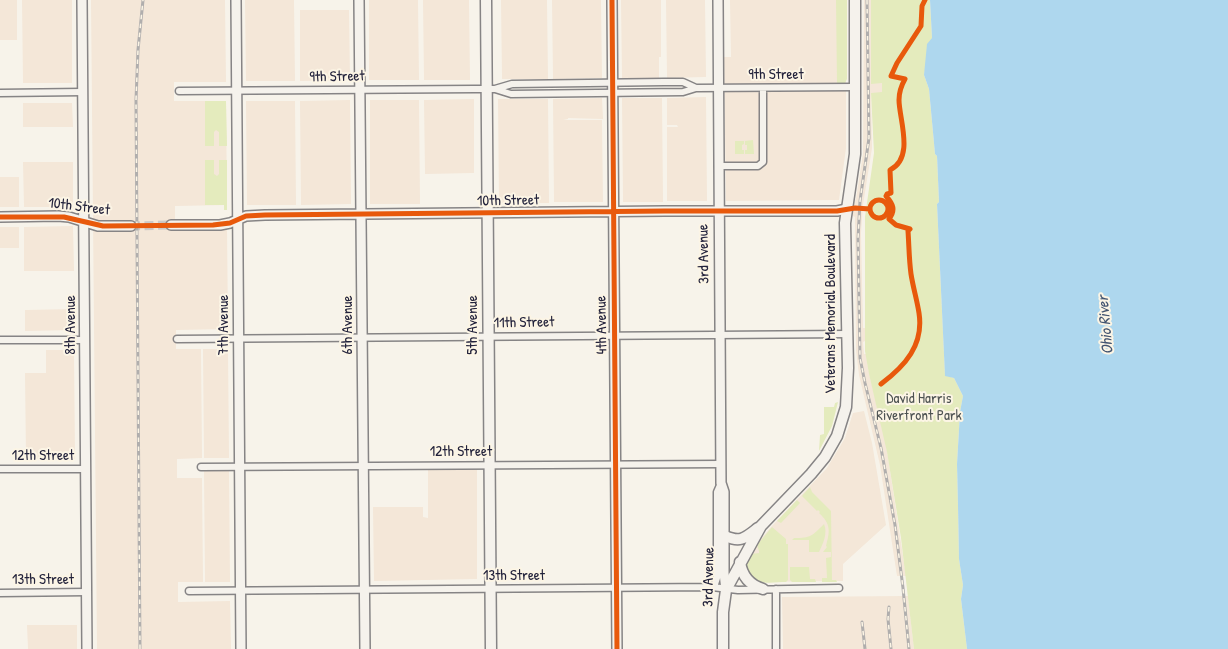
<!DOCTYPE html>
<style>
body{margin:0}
canvas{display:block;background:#f7f3ea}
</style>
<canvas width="1228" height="649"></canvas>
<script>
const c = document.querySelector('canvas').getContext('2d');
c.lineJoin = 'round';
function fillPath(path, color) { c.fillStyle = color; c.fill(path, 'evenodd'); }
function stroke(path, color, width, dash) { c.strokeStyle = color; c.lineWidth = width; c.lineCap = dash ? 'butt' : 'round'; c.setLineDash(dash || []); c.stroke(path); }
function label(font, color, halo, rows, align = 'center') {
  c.font = font + ' "Patrick Hand",sans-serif'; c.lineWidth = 4; c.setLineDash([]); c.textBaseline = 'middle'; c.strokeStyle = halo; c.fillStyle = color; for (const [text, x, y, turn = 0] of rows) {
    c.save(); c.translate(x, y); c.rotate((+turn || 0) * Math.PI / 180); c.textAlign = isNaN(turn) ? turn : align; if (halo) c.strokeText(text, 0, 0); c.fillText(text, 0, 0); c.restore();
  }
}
const built = new Path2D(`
 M0,0H17V40H0Z
 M22,0H72V83H23Z
 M91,0H225L226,82H174V101H226L227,205L175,206V225H227L228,329L176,330V349H201L202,458L177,459V478H202L203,582H178V602L230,601L231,649H97Z
 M245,0H294L295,81H246Z
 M369,0H418L419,80H369Z
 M423,0H469L470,80H424Z
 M501,0H547L548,79H502Z
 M552,0H601L602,78L553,79Z
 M621,0H661V57H659V78H622Z
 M666,0H705L706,77L667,78Z
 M730,0H846V148L839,200L726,201L724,57H731Z
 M864,0H871V83H882V93H871L872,148L863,205L861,233L863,328H871V338L863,342L864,354H866L869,373L886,444L906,576H897L880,465L859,375L856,350L855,217L851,215L852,202L856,199L863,154Z
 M300,10H349L350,80L300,81Z
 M706,97L707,201H667V127H678L677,125H667V98Z
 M602,98L603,119L568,118V119L563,120H602L603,202H554L553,99Z
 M622,98H662L663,202H623Z
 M474,99V173L425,174L424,100Z
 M498,99H548L549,203H499Z
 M350,100L351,204L301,205L300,101Z
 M370,100H419L420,204H370Z
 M246,101H295L296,205H247Z
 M23,103H72L73,127H23Z
 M23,162H73V207H24Z
 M0,177H19V207H0Z
 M73,226L74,271H24V227Z
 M0,227H19V248H0Z
 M74,309V330L25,331V310Z
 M203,349H228L229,458H204Z
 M46,350H74L75,459H26L25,373H46Z
 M864,411L872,443L886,525L843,564V581L758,582L754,580L746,562L756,545L771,527L827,468L845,438L853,413Z
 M428,470H477V579L374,581L373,507H423V517L428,518Z
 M204,471H229L230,582H205Z
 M908,596L914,649H783L782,597Z
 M27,625H77V649H28Z`);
const green = new Path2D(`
 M836,0H847V79L845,83L837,84Z
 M871,0H930L932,38L924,75L929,89L935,154L937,156L939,202L937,204L945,375L954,378L963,396L960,412L957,464L958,506L959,559L963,585L961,599L967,649H914L901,538L887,452L869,374L865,351V217L874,153L871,93L882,92V83L871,84Z
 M205,101H226L227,146H219V132L216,130L214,132V146H205Z
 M753,140L754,154H745V150H747V145H745V141Z
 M735,141H744V144L742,145V150H744V154H735Z
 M205,160H214V174L217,176L219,174V160H227V210H224V205H205Z
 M838,402L832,426L819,451L820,435L824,434V407H834L835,403Z
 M810,487L812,492L831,511L832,580H836L837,582H822V578H827L826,558L831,557V552H823L827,547L826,546C830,531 831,524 819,513L820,512L818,510L817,511L802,496Z
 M797,500L800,503L781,523L777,521Z
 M824,524C828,533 823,544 819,552H809V540H792L794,538C811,538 812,536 824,524Z
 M772,527L786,539V544H788V580L786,582C775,582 756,586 749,575C747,572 746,568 745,565L751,554L759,553V551L757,545Z
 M790,567H809L810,579H815L816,582H792L790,580Z`);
const water = new Path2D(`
 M930,0H1228V649H967L961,599L963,585L959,559L958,506L957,464L960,412L963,396L954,378L945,376L937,204L939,202L937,156L935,154L929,89L924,75L927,44L932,38Z`);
const secondaryTunnel = new Path2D(`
 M131,226L171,225`);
const street = new Path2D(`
 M495,89L512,84L664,82H683L696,88
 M179,91L475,89H495L511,94L683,92L696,88L855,87
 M0,93L83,92
 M718,166H758L763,162V88
 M177,339L848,334
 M0,340H85
 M201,467L721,464
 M0,469H86
 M712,587L715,584L717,578V492L721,483
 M776,589V649
 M189,591L712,587L738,590L839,588
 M0,593L87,592`);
const secondary = new Path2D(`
 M82,0L87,649
 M236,0L241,649
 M359,0L365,649
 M612,0L617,649
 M718,0L721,483L724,492V573L726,590
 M0,217L58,216L69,217L98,226H131
 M171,225H220L230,223L246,216L265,215L665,211H837L847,209`);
const primary = new Path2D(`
 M486,0L491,649
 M725,536C741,543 745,538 758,528
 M740,562C742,576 749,585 763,589
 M723,649V612L726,590L761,526L811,474L825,457L837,436L846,407L848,368L845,223L855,154V0`);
const rail = new Path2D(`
 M867,0L869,138L860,201L858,239L860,358L865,383L881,448L895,525L903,588L909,649
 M889,607L888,619L891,649
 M862,622L865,649
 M140,649L136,100L138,50L143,0`);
const cycleway = new Path2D(`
 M612,0L617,649
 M870 209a9 9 0 1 1 18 0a9 9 0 1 1-18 0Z
 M0,217H64L103,226L213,225L230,223L246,216L265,215L665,211H837L855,208L870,209
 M881,384C905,366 924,345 919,313C917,300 913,287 911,274C909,260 909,245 908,231L910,229L896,225L889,219C896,210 893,204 886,196L887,194L891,193L890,170C915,158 899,119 899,100C899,92 901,86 905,79L891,76L897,63L921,26L922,6L925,0`);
const streetNames = [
 ["9th Street",776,75],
 ["9th Street",337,77,-1],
 ["10th Street",508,201,-1],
 ["10th Street",79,207,7],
 ["3rd Avenue",704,254,-91],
 ["Veterans Memorial Boulevard",831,314,-90],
 ["11th Street",524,323,-1],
 ["8th Avenue",71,325,-90],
 ["7th Avenue",224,325,-90],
 ["6th Avenue",348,325,-90],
 ["5th Avenue",473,325,-90],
 ["4th Avenue",602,325,-91],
 ["12th Street",461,452],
 ["12th Street",43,456],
 ["13th Street",514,576],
 ["3rd Avenue",709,577,-89],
 ["13th Street",43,580]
];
const parkNames = [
 ["David Harris",919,399],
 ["Riverfront Park",919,416]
];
const waterNames = [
 ["Ohio River",1106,325,-95]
];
fillPath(built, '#f4e7d8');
fillPath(green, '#e4ebbd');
fillPath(water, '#aed7ee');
stroke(secondaryTunnel, '#ccc9c7', 9, [9, 4.5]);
stroke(street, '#868485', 9);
stroke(secondary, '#868485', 12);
stroke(primary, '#868485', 13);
stroke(street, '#f5f2ec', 6);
stroke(secondary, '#f5f2ec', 9);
stroke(primary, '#f5f2ec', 10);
stroke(rail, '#b0aead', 3);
stroke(rail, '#fcf5e5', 1.5, [4.5]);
stroke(cycleway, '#e8590c', 5);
label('15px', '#22223b', '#fcf5e5', streetNames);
label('15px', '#4e5352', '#fcf5e5', parkNames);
label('italic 16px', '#435571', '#fcf5e5', waterNames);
</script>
